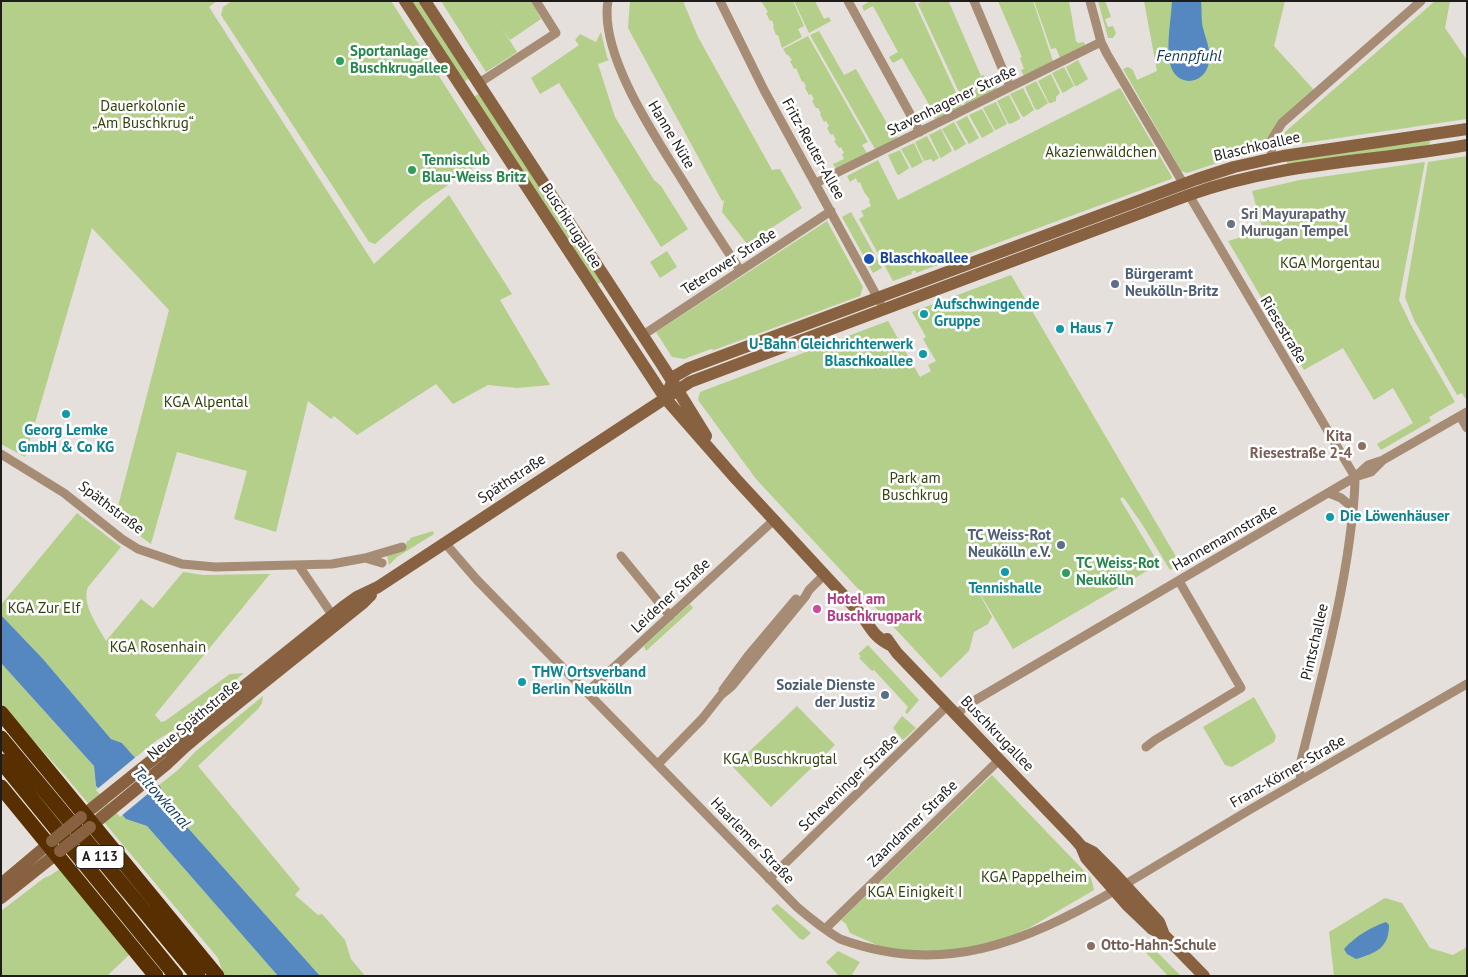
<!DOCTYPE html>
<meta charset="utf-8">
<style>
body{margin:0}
#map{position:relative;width:1468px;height:977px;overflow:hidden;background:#e5e0db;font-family:"PT Sans",sans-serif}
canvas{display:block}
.frame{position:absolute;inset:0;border:2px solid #1f1d1c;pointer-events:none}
</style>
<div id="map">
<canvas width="1468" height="977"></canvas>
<div class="frame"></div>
</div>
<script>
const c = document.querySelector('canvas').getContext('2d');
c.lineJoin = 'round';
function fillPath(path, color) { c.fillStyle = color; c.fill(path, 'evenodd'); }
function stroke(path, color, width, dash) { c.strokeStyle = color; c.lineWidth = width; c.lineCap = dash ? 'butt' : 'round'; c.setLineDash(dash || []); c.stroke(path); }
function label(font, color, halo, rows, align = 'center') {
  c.font = font + ' "PT Sans",sans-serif'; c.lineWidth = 5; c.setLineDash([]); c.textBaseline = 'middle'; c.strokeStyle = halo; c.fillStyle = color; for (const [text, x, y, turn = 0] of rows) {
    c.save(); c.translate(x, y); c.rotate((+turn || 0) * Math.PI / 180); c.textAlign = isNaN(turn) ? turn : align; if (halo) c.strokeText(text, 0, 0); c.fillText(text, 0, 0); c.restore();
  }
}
const green = new Path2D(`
 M1,1H217L209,7L374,264L449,195L512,294L500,300L550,385L517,388L488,385L453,404L436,384L357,435L334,416L331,419L308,401L276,532L234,519L247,471L177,452L151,544L115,518L169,310L92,228L25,457L1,444Z
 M232,1H391L490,156L422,203L375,244L369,242L221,15L223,7Z
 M409,1H420L470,78L462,83Z
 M441,1H531L541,19L510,40L501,27L517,52L486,72Z
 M630,1H683L698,37L772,170L780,169L802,208L747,244L722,212L724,200L722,201L628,28Z
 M761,1H793L804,26L798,29L802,37L782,48L778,35H776L773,27L774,26L772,20L770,21L766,13L768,12Z
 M794,1H815L824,19L829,17L831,21L809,33Z
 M870,1H914L962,106L935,119L932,114L934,113L902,58L893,63L889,57L898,52L873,6L864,11L862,6Z
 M923,1L949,2L981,76L984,75L989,86L995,84L997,89L965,105L918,4Z
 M998,1H1033L1053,61L1024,76L1021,70L1024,69L1020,58L1022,57Z
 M1034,1H1069L1076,41L1078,43L1084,42L1085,45L1060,58L1056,48L1051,49Z
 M1098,1H1104L1106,3L1111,17L1105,19L1108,27L1113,26L1116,33L1113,38H1108Z
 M1144,1H1285L1274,46L1314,90L1268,137L1263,152L1223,161L1187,173L1181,171L1123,69L1128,67L1133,70L1137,80L1157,71Z
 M1435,1H1450L1445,28L1467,60V119L1284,146L1285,132Z
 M819,31L844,75L856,69L893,134H895L898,138L875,149L810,35Z
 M601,32L607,57L609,60L598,64L615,117L654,180L661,186L688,229L661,247L559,83L540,94L531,78L579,45L575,40L580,34L596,42Z
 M808,36L868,142L862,145L867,153L836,169L833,164L844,159L842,154L844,153L841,147L839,148L834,141L836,140L833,134L831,135L827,128L829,126L826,121L824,122L820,114L821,113L818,108H816L812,101L814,99L811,94L809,95L805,88L806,86L803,81L802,82L796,68L794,69L790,61L792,60L788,55H787L783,49Z
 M1078,60L1088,79L1077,86H1075L1066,67Z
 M1064,67L1074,86L1063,93L1062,92L1052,73Z
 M1051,74L1060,93L1056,97V101L1051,103H1049L1038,81Z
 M1036,81L1048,103L1038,110L1035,109L1025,87Z
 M1023,88L1034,110L1024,117L1022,116L1010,94Z
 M1120,88L1172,177L1171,179L916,273L915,270L911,272L912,274L893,281L859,219L864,216L861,211L871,206L869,201L870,200L864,192L860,182L858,183L856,178L850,182L847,176L878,160L898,200Z
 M480,93L601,282L594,286L472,98Z
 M1009,95L1020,117V119L1010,124L1008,123L997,101Z
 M996,102L1007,124L996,130H995L983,108Z
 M982,109L994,131L982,138L969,115Z
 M967,116L979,138L969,144L956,122Z
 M954,122L966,144L955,151L942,129Z
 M941,129L952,151L941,158L940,157L929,135Z
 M927,136L939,158L933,162L931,159L924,161L915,142Z
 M1430,139L1429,147L1287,165V160Z
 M914,143L923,162L912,168L901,149Z
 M900,150L909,168L899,175L897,174L888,155Z
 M1467,156V397L1465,398L1462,393L1457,395L1414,320L1405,297L1428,162Z
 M1425,162L1399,300L1411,325L1455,402L1429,417L1431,421L1381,450L1377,444L1413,423L1393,388L1374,400L1343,348L1304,370L1228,241L1263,231L1252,191L1300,180Z
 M851,212L882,268L873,273L842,217Z
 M827,221L863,287L860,296L714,350L711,349L684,359L672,357L656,332Z
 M667,251L677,267L660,278L650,262Z
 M1011,275L1178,560L1185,562L1170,570L1142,524L1123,497L1120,499L1159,564L1013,649L973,582L992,617L988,624L974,632L969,651L941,678L756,479L698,400L700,392L888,321L920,377L931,371L928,365L936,361L923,339L926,337L912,312Z
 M77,513L121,547L88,587C81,604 98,626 106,641L141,599L153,608L183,572L203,575L270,574L155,715L161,722L165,721L230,674L244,673L177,728L157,740L135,758L122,743L111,739L43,659L1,615V605Z
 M433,531L434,534L397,557L389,565L387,556L405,549L407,541L410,540V538Z
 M690,604L693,608L646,651L644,646Z
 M868,645L919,700L907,714L905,712L908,707L874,670L872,671L859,658L861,656L858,654Z
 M1,663L94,766L96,787L126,819L147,826L278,976H224L218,958L66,777L1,704Z
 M263,696L262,703L258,709L198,766L300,889L295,895L318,915L322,914L345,940L351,959L365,976H320L164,801L159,785L178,770L196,751Z
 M1254,697L1276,736L1274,742L1232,767L1225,765L1203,727Z
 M797,706L835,745L771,807L733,767Z
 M902,716L916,728L903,740L893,728Z
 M992,775L1091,878L1094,890L1029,928L1003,939L936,955L879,946L850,933L846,924L841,920Z
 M61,868L130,954L107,976H1V911L44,878L51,875Z
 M1385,898L1402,903L1430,948L1453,955L1467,947V976H1334L1329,932Z
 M777,904L811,933L803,940L799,938L771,909Z
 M1141,936L1181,976H1168L1135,941Z
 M838,951L860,962L851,976H839L826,962Z`);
const water = new Path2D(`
 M1172,1H1201C1202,10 1201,20 1203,28C1206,40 1211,50 1209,62C1205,86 1175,88 1170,63C1166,43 1171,21 1172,1Z
 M1,615L43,659L111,739L122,743L160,786L164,801L320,976H278L147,826L126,819L96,786L94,766L1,663Z
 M1386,922L1389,925C1389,948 1376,953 1356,959L1347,954L1344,949C1356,936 1369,928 1386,922Z`);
const pier = new Path2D(`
 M137,756L161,783L120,817L96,790Z`);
const minor = new Path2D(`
 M608,1C599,53 654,135 681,178C700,209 720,240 740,270
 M720,1L764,90L880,302
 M848,1L920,132
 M974,1L1010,87
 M1090,1L1101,42L1107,54L1183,183
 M479,83L556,33L536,1
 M1271,159L1272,139L1282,123L1421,1
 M816,183L1101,42
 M1189,195L1355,477
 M643,335L831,211
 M1460,416L1467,428
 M1,454L64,493L122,539L138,549L182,564L215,567L332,564L365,558L402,547
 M1355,477L1368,465L1383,460L1467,412
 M1329,493L1341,498L1353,508
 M445,543L477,580L797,907C811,919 825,930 840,939C943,977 1025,942 1114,891
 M621,556L670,616
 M365,558L382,563
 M299,566L335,619
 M723,690L748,656L796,599
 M587,692L774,520
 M956,715L967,705L1355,477L1371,472L1383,460
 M1146,747L1155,740L1241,688L1179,581
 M658,764L702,719L721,695L732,686L805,597L809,590L824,575
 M1301,780L1299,769C1316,699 1336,628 1347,557C1351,530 1355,504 1355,477
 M769,879L947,706
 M1124,885L1251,809L1467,684
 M825,929L999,760`);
const secondary = new Path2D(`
 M405,1L665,398L736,479L858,611C871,626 871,635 890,645
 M425,1L664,368L706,436
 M665,398L675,376L689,368L1197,179L1234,167L1283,156L1467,129
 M887,639L897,653L1075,839L1081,846L1086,858L1128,906L1152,929L1164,935L1204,976
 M81,817L343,607L357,597L378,587L690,382L1189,195C1280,162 1373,162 1467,145
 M90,827L168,763L185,747L216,721L363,603L371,595
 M1081,846L1093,852L1114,873L1159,922L1164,935
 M1,884L52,841
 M1,898L60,851`);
const motorway = new Path2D(`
 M1,713L217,976
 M1,738L198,976
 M1,761L176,976
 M1,787L156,976`);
const secondaryBridge = new Path2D(`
 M52,841L81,817
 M60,851L90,827`);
const markers = [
 [340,61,5,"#2e9e5b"],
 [412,170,5,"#2e9e5b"],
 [1231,224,5,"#6b7280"],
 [869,259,6,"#1a4fb4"],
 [1115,284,5,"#5c6f8a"],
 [924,314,5,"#0f9aa8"],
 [1060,329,5,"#0f9aa8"],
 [923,354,5,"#0f9aa8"],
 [66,414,5,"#0f9aa8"],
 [1362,446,5,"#8d6e63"],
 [1330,517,5,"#0f9aa8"],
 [1061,545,5,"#5c6f8a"],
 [1005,572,5,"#0f9aa8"],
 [1066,573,5,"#2e9e5b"],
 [817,609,5,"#d1479c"],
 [522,682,5,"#0f9aa8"],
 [885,695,5,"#5c6f8a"],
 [1091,946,5,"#8d6e63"]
];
const shields = [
 [100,857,48]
];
const shieldNames = [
 ["A 113",100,857]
];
const leisureNames = [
 ["Sportanlage",350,52],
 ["Buschkrugallee",350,69],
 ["Tennisclub",422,161],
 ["Blau-Weiss Britz",422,178],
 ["TC Weiss-Rot",1076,564],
 ["Neukölln",1076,581]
];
const streetNames = [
 ["Stavenhagener Straße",952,101,-26],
 ["Hanne Nüte",671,135,59],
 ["Blaschkoallee",1257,147,-13],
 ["Fritz-Reuter-Allee",813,149,61],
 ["Buschkrugallee",571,226,57],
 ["Teterower Straße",729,262,-33],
 ["Riesestraße",1283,330,59],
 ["Späthstraße",512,479,-33],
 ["Späthstraße",111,508,37],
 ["Hannemannstraße",1225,538,-30],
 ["Leidener Straße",671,596,-43],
 ["Pintschallee",1315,642,-77],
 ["Neue Späthstraße",194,720,-40],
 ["Buschkrugallee",997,734,46],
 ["Franz-Körner-Straße",1288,772,-30],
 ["Scheveninger Straße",849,783,-44],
 ["Zaandamer Straße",913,824,-44],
 ["Haarlemer Straße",752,841,46]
];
const parkNames = [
 ["Dauerkolonie",143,107],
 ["„Am Buschkrug“",143,124],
 ["Akazienwäldchen",1101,153],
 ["KGA Morgentau",1330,264],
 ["KGA Alpental",206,403],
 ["Park am",915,479],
 ["Buschkrug",915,496],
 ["KGA Zur Elf",44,609],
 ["KGA Rosenhain",158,648],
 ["KGA Buschkrugtal",780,760],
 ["KGA Pappelheim",1034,878],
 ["KGA Einigkeit I",915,893]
];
const worshipNames = [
 ["Sri Mayurapathy",1241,215],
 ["Murugan Tempel",1241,232]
];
const transitNames = [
 ["Blaschkoallee",880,259]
];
const serviceNames = [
 ["Bürgeramt",1125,275,"left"],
 ["Neukölln-Britz",1125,292,"left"],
 ["TC Weiss-Rot",1051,536],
 ["Neukölln e.V.",1051,553],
 ["Soziale Dienste",875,686],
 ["der Justiz",875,703]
];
const cultureNames = [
 ["Aufschwingende",934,305],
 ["Gruppe",934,322],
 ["Haus 7",1070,329],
 ["U-Bahn Gleichrichterwerk",913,345,"right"],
 ["Blaschkoallee",913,362,"right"],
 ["Georg Lemke",66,431,"center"],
 ["GmbH & Co KG",66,448,"center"],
 ["Die Löwenhäuser",1340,517],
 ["Tennishalle",1005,589,"center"],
 ["THW Ortsverband",532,673],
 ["Berlin Neukölln",532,690]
];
const educationNames = [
 ["Kita",1352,437],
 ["Riesestraße 2-4",1352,454],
 ["Otto-Hahn-Schule",1101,946,"left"]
];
const hotelNames = [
 ["Hotel am",827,600],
 ["Buschkrugpark",827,617]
];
const waterNames = [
 ["Fennpfuhl",1189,56],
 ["Teltowkanal",161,798,48]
];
fillPath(green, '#b3cf89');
fillPath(water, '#5588c0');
fillPath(pier, '#e5e0db');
stroke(minor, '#a68c75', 9);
stroke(secondary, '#886240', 12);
stroke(motorway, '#572f00', 15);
stroke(secondaryBridge, '#886240', 12);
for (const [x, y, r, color] of markers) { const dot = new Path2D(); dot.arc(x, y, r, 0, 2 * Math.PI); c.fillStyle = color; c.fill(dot); stroke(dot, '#fff', 2); }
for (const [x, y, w] of shields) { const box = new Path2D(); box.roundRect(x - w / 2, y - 11.5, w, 23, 4); c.fillStyle = '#fff'; c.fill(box); stroke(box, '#1f1d1c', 1); }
label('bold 14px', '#1f1d1c', null, shieldNames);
label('bold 15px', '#27864d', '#fff', leisureNames, 'left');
label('15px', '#1f1d1c', '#fff', streetNames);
label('15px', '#30420d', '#fff', parkNames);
label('bold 15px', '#5b616d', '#fff', worshipNames, 'left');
label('bold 15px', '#164399', '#fff', transitNames, 'left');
label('bold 15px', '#4e5e75', '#fff', serviceNames, 'right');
label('bold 15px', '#0d838f', '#fff', cultureNames, 'left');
label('bold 15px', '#785e54', '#fff', educationNames, 'right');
label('bold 15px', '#b23c85', '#fff', hotelNames, 'left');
label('italic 16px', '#13385e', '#fff', waterNames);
</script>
